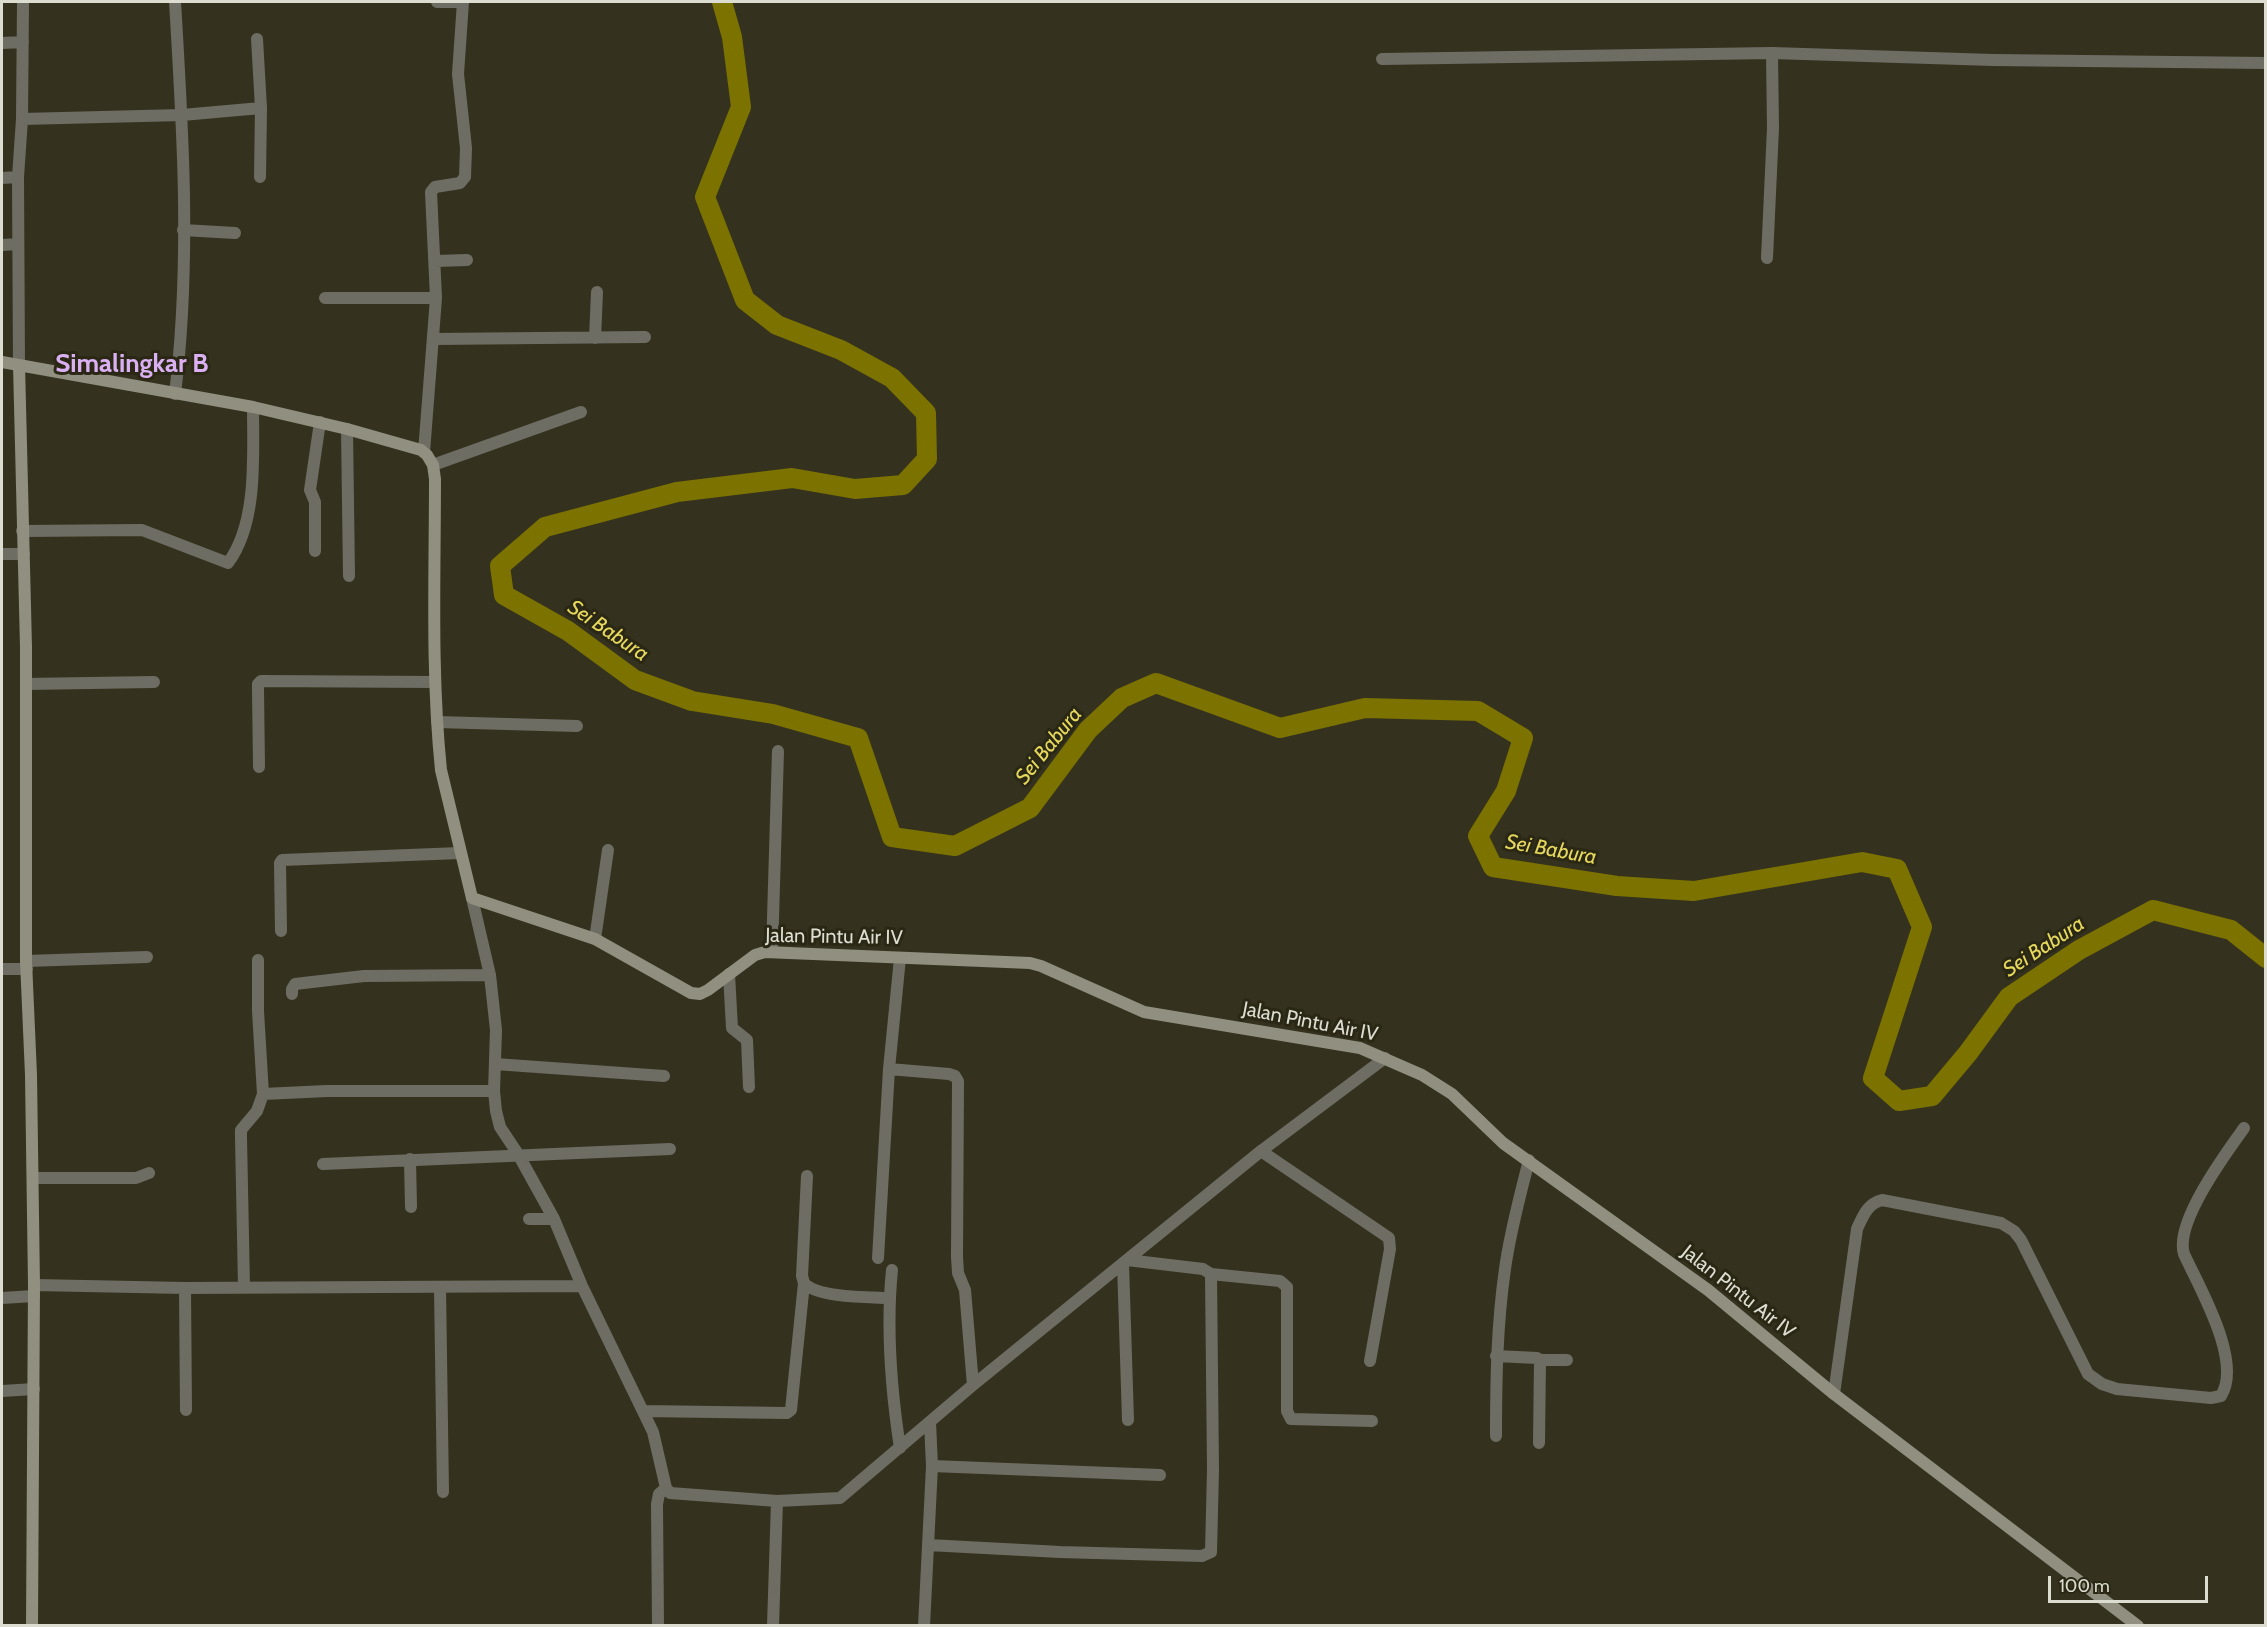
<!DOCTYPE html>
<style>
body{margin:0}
#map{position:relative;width:2267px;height:1627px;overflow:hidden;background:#34321e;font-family:Cabin,sans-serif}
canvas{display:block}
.frame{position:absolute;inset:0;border:3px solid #dddcd0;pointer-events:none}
.scale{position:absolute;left:2048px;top:1576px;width:160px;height:27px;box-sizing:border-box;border:3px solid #dddcd0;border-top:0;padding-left:8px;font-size:18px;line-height:21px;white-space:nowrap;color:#dddcd0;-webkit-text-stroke:4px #2a2815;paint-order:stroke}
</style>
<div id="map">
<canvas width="2267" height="1627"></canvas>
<div class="frame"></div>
<div class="scale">100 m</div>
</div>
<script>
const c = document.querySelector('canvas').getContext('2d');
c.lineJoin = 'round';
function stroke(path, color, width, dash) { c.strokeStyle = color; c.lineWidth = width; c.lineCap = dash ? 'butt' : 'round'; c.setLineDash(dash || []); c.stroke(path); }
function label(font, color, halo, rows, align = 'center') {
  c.font = font + ' Cabin,sans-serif'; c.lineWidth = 6; c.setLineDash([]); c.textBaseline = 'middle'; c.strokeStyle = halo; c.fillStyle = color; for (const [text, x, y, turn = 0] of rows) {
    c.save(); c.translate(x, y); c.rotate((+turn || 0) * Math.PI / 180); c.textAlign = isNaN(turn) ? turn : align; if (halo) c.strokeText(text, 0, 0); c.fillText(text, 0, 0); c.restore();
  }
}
const river = new Path2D(`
 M722,2L732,37L741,107L705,197L745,300L777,325L841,350L892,378L926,413L927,459L903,485L855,489L792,478L677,492L545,527L500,566L504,595L568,631L635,680L692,701L773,714L858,738L892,837L955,846L1030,808L1088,730L1122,698L1156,683L1280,728L1365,708L1478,711L1523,738L1506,791L1478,836L1493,867L1617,886L1694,891L1862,862L1897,869L1922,927L1873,1078L1899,1101L1932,1096L1968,1053L2009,997L2079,950L2153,910L2231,930L2266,958`);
const street = new Path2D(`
 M175,2C183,132 191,263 175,394
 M437,2H463
 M257,39L261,108L260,177
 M2,43L23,42
 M1382,59L1772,53L1993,60L2266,63
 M22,119L182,115L261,108
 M2,178L18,177
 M183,230L235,233
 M2,245L18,244
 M1767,258L1773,128L1772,53
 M436,261L467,260
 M325,298H436
 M595,338L597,292
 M434,339L645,337
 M19,365L18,177L22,119L23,2
 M347,429L349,576
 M424,452L436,298L431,192L435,187L460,183L465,177L466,148L458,74L463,2
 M433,465L581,412
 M22,531L142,530L228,563C258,523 253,455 253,407
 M315,551V502L310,490L320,422
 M2,554H24
 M26,684L154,682
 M437,722L577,726
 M259,767L258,690V684L261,681L435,682
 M472,898L490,975L496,1030L494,1091L496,1111L500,1127L518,1154L554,1219L582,1286L653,1432L666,1488L670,1493L777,1501L840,1498L973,1385L1261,1151L1385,1058
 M281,931L280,863L282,860L460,853
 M595,939L608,850
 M772,952L778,751
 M26,961L147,957
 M2,969H27
 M729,974L732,1028L747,1040L749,1087
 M292,994V989L295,984L364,976L490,975
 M495,1064L664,1076
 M889,1069L949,1074L955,1076L958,1081L957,1257L958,1273L965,1290L973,1385
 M263,1094L327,1091H494
 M1261,1151L1389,1238L1390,1249L1370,1361
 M410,1159L411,1207
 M323,1164L670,1149
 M33,1178H136L149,1173
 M529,1219H554
 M878,1258L889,1069L900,958
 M1123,1263L1128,1420
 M892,1270C886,1329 891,1389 900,1448
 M1211,1274L1280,1281L1287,1287V1411L1291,1419L1372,1421
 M804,1283C818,1298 868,1297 889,1298
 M34,1285L185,1288L582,1286
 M244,1287L241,1137V1130L257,1111L263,1094L258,1011V960
 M440,1287L443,1492
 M185,1288L186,1410
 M2,1298L34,1296
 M1496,1356L1537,1358L1540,1360L1539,1443
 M1540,1360H1567
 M2,1391L34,1389
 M1834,1394L1857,1229C1863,1216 1867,1204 1882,1200L2001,1223L2014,1231L2021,1240L2088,1374L2102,1384L2117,1389L2211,1398L2221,1396C2243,1361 2199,1287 2184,1254C2174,1223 2226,1153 2244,1128
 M643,1411L787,1413L791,1410L804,1283L802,1276L807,1176
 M1496,1436C1496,1380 1497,1324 1505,1269C1510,1232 1520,1196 1529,1160
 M932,1466L1160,1475
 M928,1545L1060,1552L1202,1556L1211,1552L1213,1470L1211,1274L1203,1269L1127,1260
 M658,1626L657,1504L659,1494L666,1488
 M773,1626L777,1501
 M924,1626L932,1466L930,1422`);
const secondary = new Path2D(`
 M2,362L253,407L347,429L421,450L427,455L433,465L435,479C435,575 431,673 441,770L472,898L595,939L691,993L700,994L708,990L755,955L765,952L1030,963L1041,966L1144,1012L1360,1048L1422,1075L1452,1094L1503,1143L1708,1290L1834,1394L2138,1626
 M19,365L26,647V961L31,1075L34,1285L32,1626`);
const streetNames = [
 ["Jalan Pintu Air IV",834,937,1],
 ["Jalan Pintu Air IV",1310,1022,11],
 ["Jalan Pintu Air IV",1738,1292,38]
];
const waterNames = [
 ["Sei Babura",608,631,34],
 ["Sei Babura",1049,746,-51],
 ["Sei Babura",1551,850,10],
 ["Sei Babura",2044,947,-33]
];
const districtNames = [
 ["Simalingkar B",132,364]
];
stroke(river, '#7c7200', 20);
stroke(street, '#6e6d64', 12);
stroke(secondary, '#908f80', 12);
label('20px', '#dddcd0', '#2a2815', streetNames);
label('italic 21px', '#e6d85c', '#2a2815', waterNames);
label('bold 26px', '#dab0f2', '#2a2815', districtNames);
</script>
